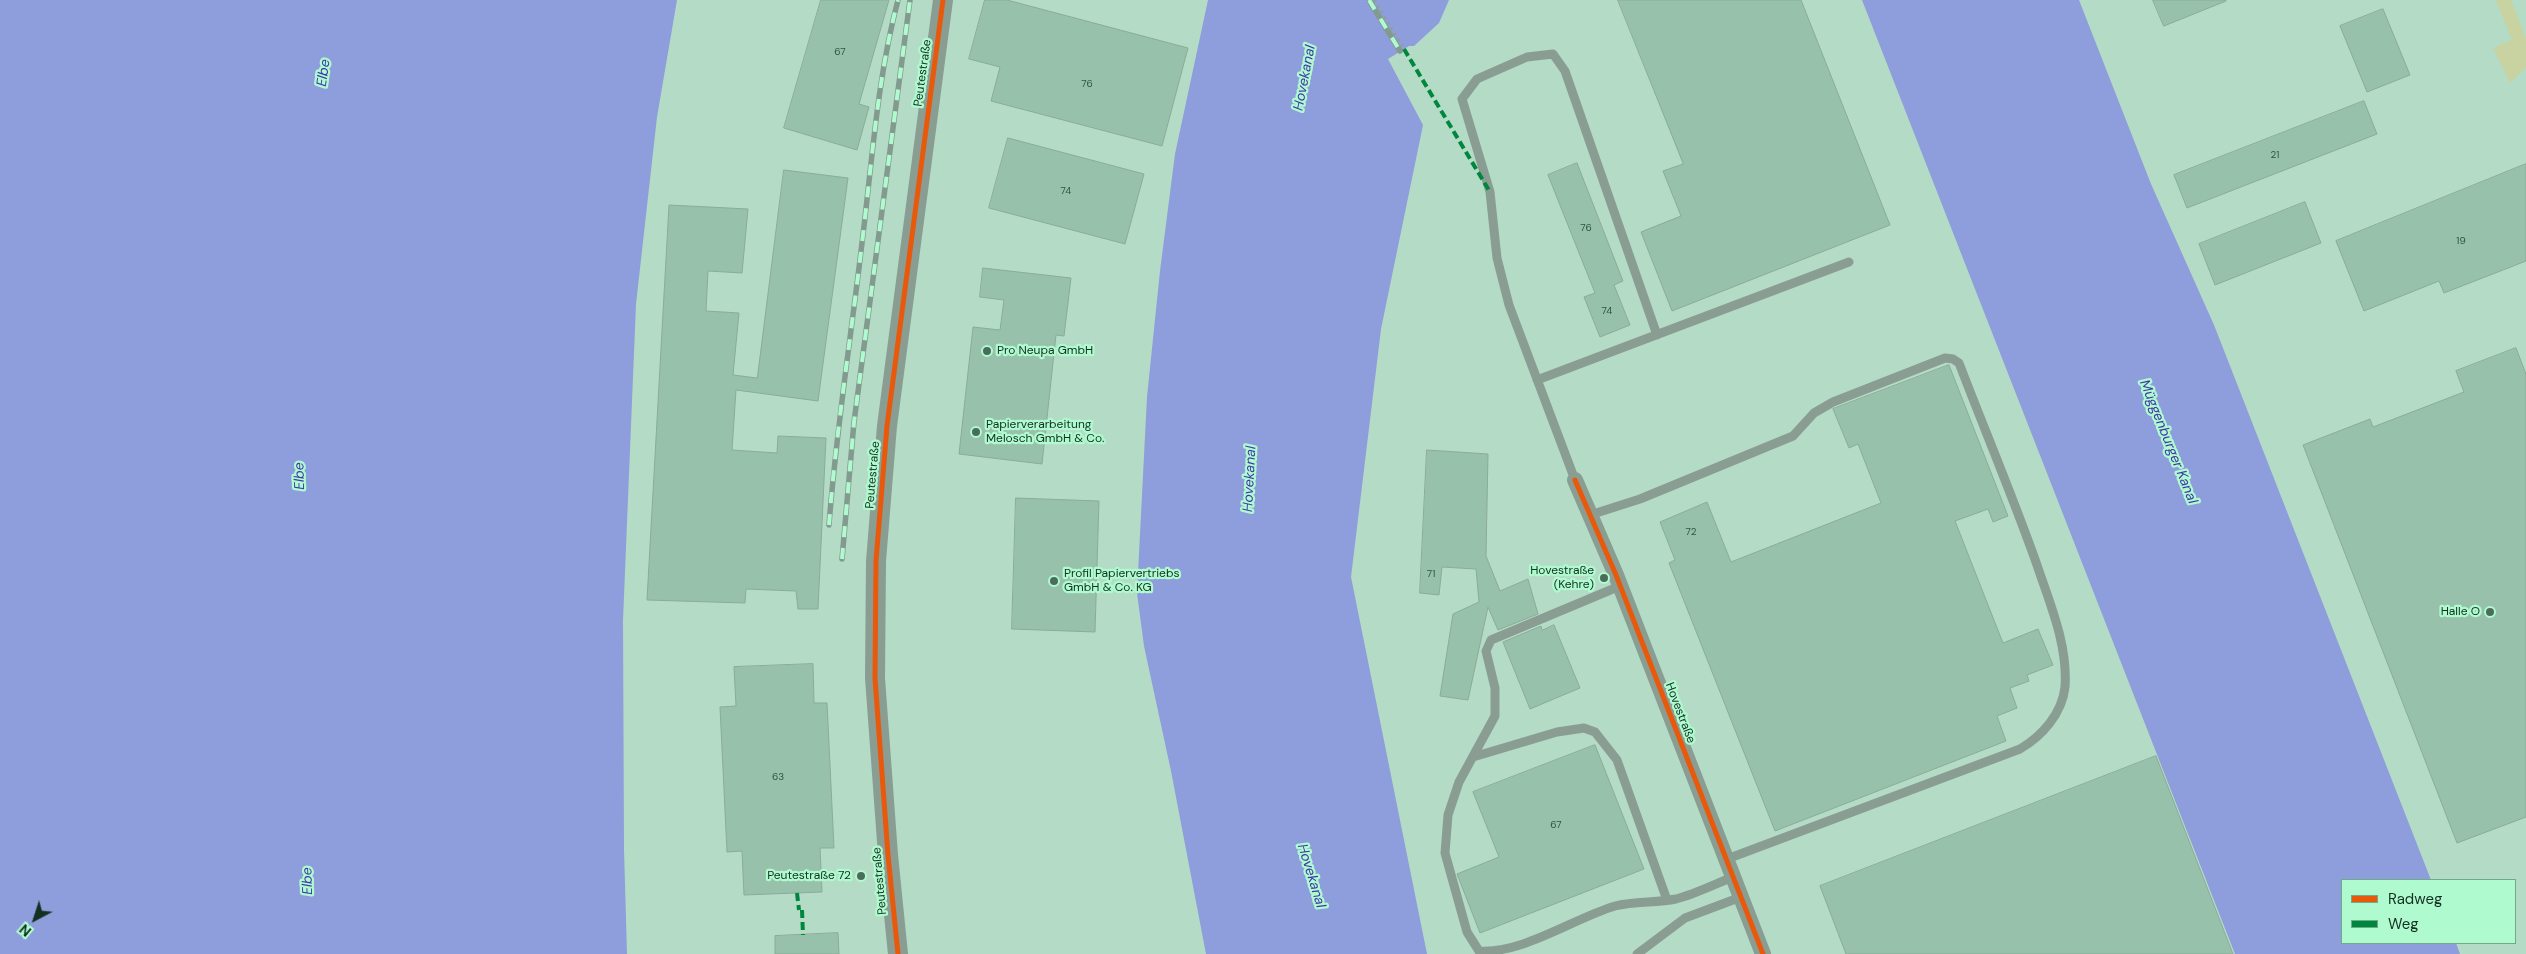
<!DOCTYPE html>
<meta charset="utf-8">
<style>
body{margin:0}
#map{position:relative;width:2526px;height:954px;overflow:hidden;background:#b4dbc5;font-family:"DM Sans",sans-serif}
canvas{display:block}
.legend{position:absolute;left:2341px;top:879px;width:175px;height:65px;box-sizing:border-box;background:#b0fad0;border:1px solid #71aa8a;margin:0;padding:6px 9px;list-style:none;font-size:15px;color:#123121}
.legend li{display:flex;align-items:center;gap:10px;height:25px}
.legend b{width:25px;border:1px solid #71aa8a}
.north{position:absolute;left:10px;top:894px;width:50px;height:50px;-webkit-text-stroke:4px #b0fad0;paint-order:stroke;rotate:220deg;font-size:14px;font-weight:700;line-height:20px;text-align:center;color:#123121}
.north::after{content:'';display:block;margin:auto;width:18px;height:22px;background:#123121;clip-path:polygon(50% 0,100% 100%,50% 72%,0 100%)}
</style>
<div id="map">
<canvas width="2526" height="954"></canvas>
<ul class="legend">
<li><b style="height:6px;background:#e8590c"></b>Radweg</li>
<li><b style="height:6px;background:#00873e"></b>Weg</li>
</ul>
<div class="north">N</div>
</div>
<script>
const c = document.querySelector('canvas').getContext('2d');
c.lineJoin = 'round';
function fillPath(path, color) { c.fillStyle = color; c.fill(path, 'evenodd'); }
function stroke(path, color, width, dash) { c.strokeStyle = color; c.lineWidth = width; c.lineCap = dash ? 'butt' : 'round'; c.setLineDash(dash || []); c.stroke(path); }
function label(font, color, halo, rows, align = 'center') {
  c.font = font + ' "DM Sans",sans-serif'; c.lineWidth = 4.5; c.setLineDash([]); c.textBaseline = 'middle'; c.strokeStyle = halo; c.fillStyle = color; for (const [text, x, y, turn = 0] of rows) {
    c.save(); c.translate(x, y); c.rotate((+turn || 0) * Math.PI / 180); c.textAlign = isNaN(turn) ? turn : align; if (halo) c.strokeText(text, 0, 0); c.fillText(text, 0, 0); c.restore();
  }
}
const green = new Path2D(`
 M2496,0H2511L2526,38V67L2510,83L2493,48L2512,40Z`);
const water = new Path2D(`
 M0,0H677L657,117L636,304L623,620L624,850L627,954H0Z
 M1208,0H1449L1439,23L1414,46H1409L1388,59L1423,125L1381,329L1351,577L1427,954H1206L1171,771L1144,646L1137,593L1147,397L1160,271L1175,154Z
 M1862,0H2079L2151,184L2214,325L2431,880H2342V943H2456L2460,954H2235Z`);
const building = new Path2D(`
 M821,0H889L859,104L869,107L857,150L784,128Z
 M985,0H1007L1188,48L1162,146L991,101L1000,67L969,59Z
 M1618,0H1801L1890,225L1672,311L1641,232L1681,216L1663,171L1683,164Z
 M2153,0H2226V1L2164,26Z
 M2383,9L2410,75L2367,92L2340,26Z
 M2364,101L2377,134L2187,208L2174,175Z
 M1008,138L1144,174L1125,244L989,208Z
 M1577,163L1623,281L1614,285L1630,325L1600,337L1584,297L1595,293L1548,175Z
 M2526,164V261L2444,293L2439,281L2364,311L2336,241Z
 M784,170L848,178L818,401L736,390L732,450L777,453L778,436L826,438L818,609H798L796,591L746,589L745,603L647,600L669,205L748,209L742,273L708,271L706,311L739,313L733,375L757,378Z
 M2305,202L2321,243L2215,285L2199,244Z
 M983,268L1071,278L1064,336L1056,335L1042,464L959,454L973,327L1000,330L1004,300L980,297Z
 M2516,348L2526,374V817L2457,843L2303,445L2370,419L2373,427L2464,392L2456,371Z
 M1949,365L2008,516L1993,522L1988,509L1955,521L2003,643L2038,629L2053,665L2027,675L2029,681L2010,688L2017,708L1997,716L2006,741L1775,831L1669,563L1675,560L1660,522L1707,502L1731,562L1881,503L1858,444L1849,448L1833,409Z
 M1427,450L1488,454L1486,556L1500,591L1528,579L1538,614L1498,630L1488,607L1468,700L1440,696L1453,614L1479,602L1476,569L1442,567L1439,595L1420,593Z
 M1016,498L1099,501L1095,632L1012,629Z
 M1554,625L1580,688L1530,709L1503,642L1541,626L1542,630Z
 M813,664L814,703H827L834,848H820L822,892L744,895L742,851L727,852L720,707L736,706L734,667Z
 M1595,745L1644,869L1480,933L1457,874L1499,857L1473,792Z
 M2156,756L2233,954H1846L1820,886Z
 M838,933L839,954H775V936Z`);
const path = new Path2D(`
 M1374,0L1404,49`);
const service = new Path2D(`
 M1537,380L1849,262
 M1575,480L1509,305L1497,258L1490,192L1462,99L1477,79L1527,57L1553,54L1565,71L1657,335
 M1590,515L1640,499L1793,436L1814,413L1833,402L1945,358L1953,359L1959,363C1985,431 2013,497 2037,565C2050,604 2068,645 2065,687C2062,714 2042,736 2020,749L1727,859
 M1620,586L1491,640L1486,651L1495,688V716L1459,782L1448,815L1445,853L1467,932L1479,951C1523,954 1572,919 1615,906C1635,901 1656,903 1676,899C1695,894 1715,884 1733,877
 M1473,757L1557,732L1584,728L1595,732L1617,760L1667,900
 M1637,954L1685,918L1741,897`);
const minor = new Path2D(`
 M1575,480L1616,575L1763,954`);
const tertiary = new Path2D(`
 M898,954L888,855L875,678L876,561L887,426L943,0`);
const rail = new Path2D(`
 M1369,0L1400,51
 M829,525C836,431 851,337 862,243C872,163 877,79 898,0
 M842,559L854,422L910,0`);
const quiet = new Path2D(`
 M1404,49L1490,192
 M797,893L799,910
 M802,910L803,935`);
const cycleway = new Path2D(`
 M1575,480L1616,575L1763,954
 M898,954L888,855L875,678L876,561L887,426L943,0`);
const markers = [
 [987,351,5,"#4b6c5a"],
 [976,432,5,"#4b6c5a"],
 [1604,578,5,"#4b6c5a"],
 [1054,581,5,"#4b6c5a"],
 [2490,612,5,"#4b6c5a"],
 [861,876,5,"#4b6c5a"]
];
const numberNames = [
 ["67",840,52],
 ["76",1087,84],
 ["21",2275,155],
 ["74",1066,191],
 ["76",1586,228],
 ["19",2461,241],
 ["74",1607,311],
 ["72",1691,532],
 ["71",1431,574],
 ["63",778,777],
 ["67",1556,825]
];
const streetNames = [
 ["Peutestraße",923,73,-82],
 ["Peutestraße",873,475,-85],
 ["Hovestraße",1680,713,69],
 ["Peutestraße",880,881,-95]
];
const poiNames = [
 ["Pro Neupa GmbH",997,351],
 ["Papierverarbeitung",986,425],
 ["Melosch GmbH & Co.",986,439],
 ["Hovestraße",1594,571,"right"],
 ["(Kehre)",1594,585,"right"],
 ["Profil Papiervertriebs",1064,574],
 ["GmbH & Co. KG",1064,588],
 ["Halle O",2480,612,"right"],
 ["Peutestraße 72",851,876,"right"]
];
const waterNames = [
 ["Elbe",324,73,-82],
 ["Hovekanal",1305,78,-79],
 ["Müggenburger Kanal",2168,442,68],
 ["Elbe",300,476,-91],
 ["Hovekanal",1250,479,-87],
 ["Hovekanal",1311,876,73],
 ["Elbe",308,881,-91]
];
fillPath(green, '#c8d3a1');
fillPath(water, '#8e9ddb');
fillPath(building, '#97c1ab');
stroke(building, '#8bab9a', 1);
stroke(path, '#8ca296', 3, [2.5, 4]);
stroke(service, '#8a9d92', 9);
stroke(minor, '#8a9d92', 16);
stroke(tertiary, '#8a9d92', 20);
stroke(rail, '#829b8e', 5.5);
stroke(rail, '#b0fad0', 4, [11]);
stroke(quiet, '#00873e', 4, [8, 4]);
stroke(cycleway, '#e8590c', 5);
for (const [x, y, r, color] of markers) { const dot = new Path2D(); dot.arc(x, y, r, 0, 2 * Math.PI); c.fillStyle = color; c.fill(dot); stroke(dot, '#b0fad0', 2); }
label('10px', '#354', null, numberNames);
label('12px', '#123121', '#b0fad0', streetNames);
label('12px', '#123121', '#b0fad0', poiNames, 'left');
label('italic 14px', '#4037a9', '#b0fad0', waterNames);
</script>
